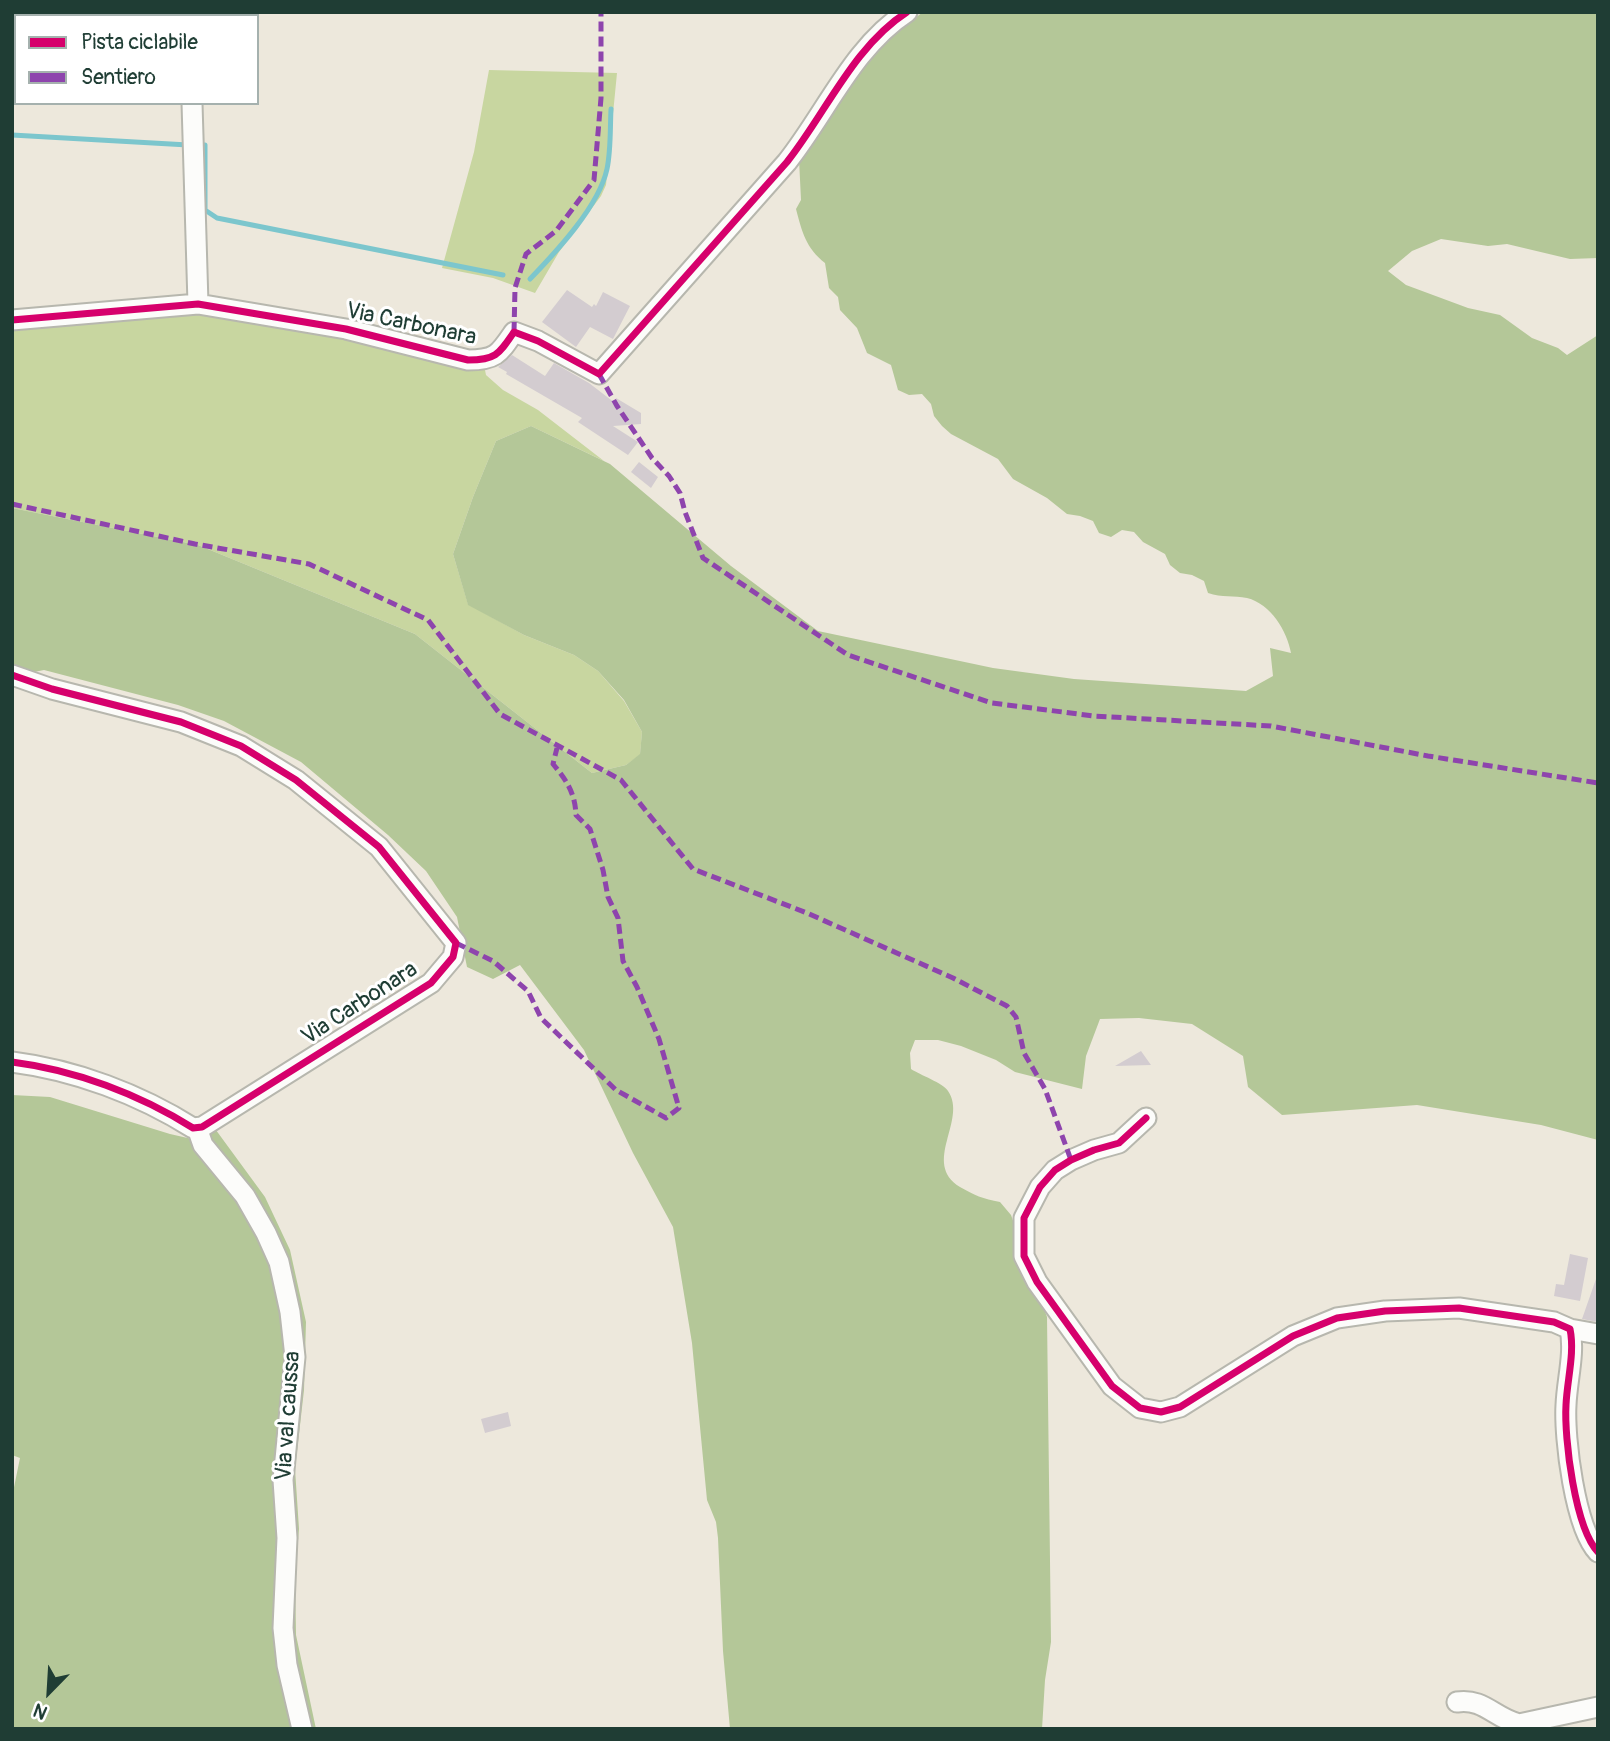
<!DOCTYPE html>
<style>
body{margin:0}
#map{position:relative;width:1610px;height:1741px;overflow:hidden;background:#ede8dc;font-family:Pangolin,sans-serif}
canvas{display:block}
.frame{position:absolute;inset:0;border:14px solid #1f3d34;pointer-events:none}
.legend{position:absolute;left:14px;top:14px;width:245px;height:91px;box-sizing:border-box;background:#fff;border:2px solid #a5b1ae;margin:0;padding:9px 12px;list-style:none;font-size:21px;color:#1f3d34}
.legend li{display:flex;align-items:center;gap:14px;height:35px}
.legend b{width:35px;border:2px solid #a5b1ae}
.north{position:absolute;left:14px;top:1657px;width:70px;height:70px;-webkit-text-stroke:5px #fff;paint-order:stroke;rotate:204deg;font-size:19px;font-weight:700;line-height:28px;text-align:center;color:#1f3d34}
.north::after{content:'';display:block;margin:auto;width:24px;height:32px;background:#1f3d34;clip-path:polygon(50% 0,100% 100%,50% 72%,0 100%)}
</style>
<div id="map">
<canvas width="1610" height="1741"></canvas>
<div class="frame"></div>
<ul class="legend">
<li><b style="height:9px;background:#d6006c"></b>Pista ciclabile</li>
<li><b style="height:9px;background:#8e44ad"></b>Sentiero</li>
</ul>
<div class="north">N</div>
</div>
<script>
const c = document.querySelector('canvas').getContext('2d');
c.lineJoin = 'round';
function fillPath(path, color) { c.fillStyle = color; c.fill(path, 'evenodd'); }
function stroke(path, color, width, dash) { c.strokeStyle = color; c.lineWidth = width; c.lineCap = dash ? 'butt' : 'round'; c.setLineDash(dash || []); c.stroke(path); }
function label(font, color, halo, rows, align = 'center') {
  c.font = font + ' Pangolin,sans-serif'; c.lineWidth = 6; c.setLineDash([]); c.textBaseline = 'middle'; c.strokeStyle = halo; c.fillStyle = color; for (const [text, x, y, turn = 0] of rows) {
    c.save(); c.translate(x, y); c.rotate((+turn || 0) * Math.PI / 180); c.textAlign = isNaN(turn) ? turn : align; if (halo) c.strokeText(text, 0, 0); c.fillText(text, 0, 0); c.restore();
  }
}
const green = new Path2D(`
 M489,70L617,73L606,185L601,196L559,252L535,293L493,278L442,268L474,152Z
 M164,307L483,360L486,375L503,390L538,410L604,461L531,426L496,441L473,497L453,554L468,604L524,635L574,655L598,671L624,701L642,732L640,755L626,765L592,773L415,634L198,545L12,508V319Z`);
const forest = new Path2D(`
 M923,12H1598V258L1570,259L1507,244L1488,246L1441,239L1412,251L1388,271L1406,285L1468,308L1500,315L1532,338L1558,348L1567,355L1598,335V1140L1541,1125L1417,1105L1282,1115L1248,1087L1243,1056L1192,1024L1139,1018L1100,1019L1086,1056L1082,1089L1015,1072L996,1060L961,1046L938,1040H915L910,1053L911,1069C920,1075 943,1083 948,1091C968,1120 921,1163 960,1187C974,1195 983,1199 1000,1202L1011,1215L1047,1317L1051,1642L1045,1680L1042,1729H730L723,1651L718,1538L716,1522L707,1500L692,1343L673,1227L633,1153L584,1050L520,965L493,979L467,967L457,917L426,871L388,835L301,762L224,721L178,705L44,670L29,673L12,667V508L198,545L415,634L592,773L626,765L640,754L642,732L624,700L598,671L574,655L524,635L468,605L453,554L473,497L496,441L531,426L610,464L731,566L818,631L993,668L1074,679L1246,691L1273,676L1270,648L1291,653C1287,631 1271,604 1247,598C1234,595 1222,598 1208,593L1204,581L1192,575L1180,573L1170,565L1165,554L1143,542L1134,532L1122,530L1111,537L1099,533L1093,521L1080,516L1067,514L1047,498L1013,479L998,459L951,434L942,426L934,416L931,404L922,394L909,395L898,390L891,365L867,353L857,328L840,310L838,297L829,288L825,263C806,248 802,232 796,209L801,200L799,159L877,47Z
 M12,1095L50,1097L170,1134L192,1139L213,1126L265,1197L290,1250L306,1322L304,1390L295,1469L299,1529L295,1575L296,1635L316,1729H12V1497L20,1458L12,1455Z`);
const stream = new Path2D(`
 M12,135L188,145
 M198,145H205V210L217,218L503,275
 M530,279C557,251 599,206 607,169C611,150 610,129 611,109`);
const building = new Path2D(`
 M567,290L592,307L594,304L596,306L603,292L630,306L613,339L590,327L576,347L542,322Z
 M512,355L545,376L554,363L589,383L615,403L616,398L641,413V424L613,426L638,442L628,455L578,422L582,418L506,374L507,372L498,367Z
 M639,462L658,477L651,488L631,472Z
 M1141,1051L1151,1065L1115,1066Z
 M1570,1254L1588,1258L1580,1301L1554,1296L1556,1284L1564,1285Z
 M1596,1279H1598V1322L1582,1319Z
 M508,1412L511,1426L485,1433L481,1419Z`);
const minor = new Path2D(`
 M190,16L191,12
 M192,103L198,304
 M12,320L198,304L346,329L468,360C496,360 499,354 514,332L538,341L599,374L787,162C826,113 853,47 907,12
 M12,675L52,689L181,722L241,746L296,780L379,847L456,943L453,957L431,983L202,1127L193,1128C139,1094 75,1070 12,1062
 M1146,1118L1119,1143L1094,1150L1071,1160L1055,1170L1040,1187L1024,1218V1256L1037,1282L1112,1386L1140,1408L1161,1412L1180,1407L1293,1336L1337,1318L1385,1311L1459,1308L1554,1322L1570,1329C1575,1353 1567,1380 1566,1405C1564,1438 1575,1528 1598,1552
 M197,1128L203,1145L245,1196L266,1233L279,1262L290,1312L295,1357L283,1480L287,1538L283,1628L287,1665L302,1729
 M1570,1329L1598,1334
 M1457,1702C1484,1698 1494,1718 1519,1724L1598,1707`);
const quiet = new Path2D(`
 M514,332L515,288L526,254L556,231L594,180L601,98V12
 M599,374L617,406L652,458L669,476L680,493L685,512L703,558L848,655L992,703L1094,716L1271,726L1428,756L1598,783
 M12,504L195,544L309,564L428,620L500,714L621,780L693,869L807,913L953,978L1007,1006L1016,1017L1024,1053L1045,1089L1071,1160
 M456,943L493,961L528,991L541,1018L616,1090L666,1118L679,1108L659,1039L637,987L623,961L618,918L608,897L603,870L590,829L576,815C575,793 567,781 553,764L557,748`);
const cycleway = new Path2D(`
 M12,320L198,304L346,329L468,360C496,360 499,354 514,332L538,341L599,374L787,162C826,113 853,47 907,12
 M12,675L52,689L181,722L241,746L296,780L379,847L456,943L453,957L431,983L202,1127L193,1128C139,1094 75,1070 12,1062
 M1146,1118L1119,1143L1094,1150L1071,1160L1055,1170L1040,1187L1024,1218V1256L1037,1282L1112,1386L1140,1408L1161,1412L1180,1407L1293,1336L1337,1318L1385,1311L1459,1308L1554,1322L1570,1329C1575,1353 1567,1380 1566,1405C1564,1438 1575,1528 1598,1552`);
const streetNames = [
 ["Via Carbonara",411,325,12],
 ["Via Carbonara",360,1004,-33],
 ["Via val caussa",289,1416,-86]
];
fillPath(green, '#c8d6a0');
fillPath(forest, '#b4c798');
stroke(stream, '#7cc6cd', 5);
fillPath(building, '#d3ccd0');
stroke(minor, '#b7b7ae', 23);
stroke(minor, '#fcfcfa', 19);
stroke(quiet, '#8e44ad', 5, [10, 5]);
stroke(cycleway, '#d6006c', 7);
label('23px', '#1f3d34', '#fff', streetNames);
</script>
